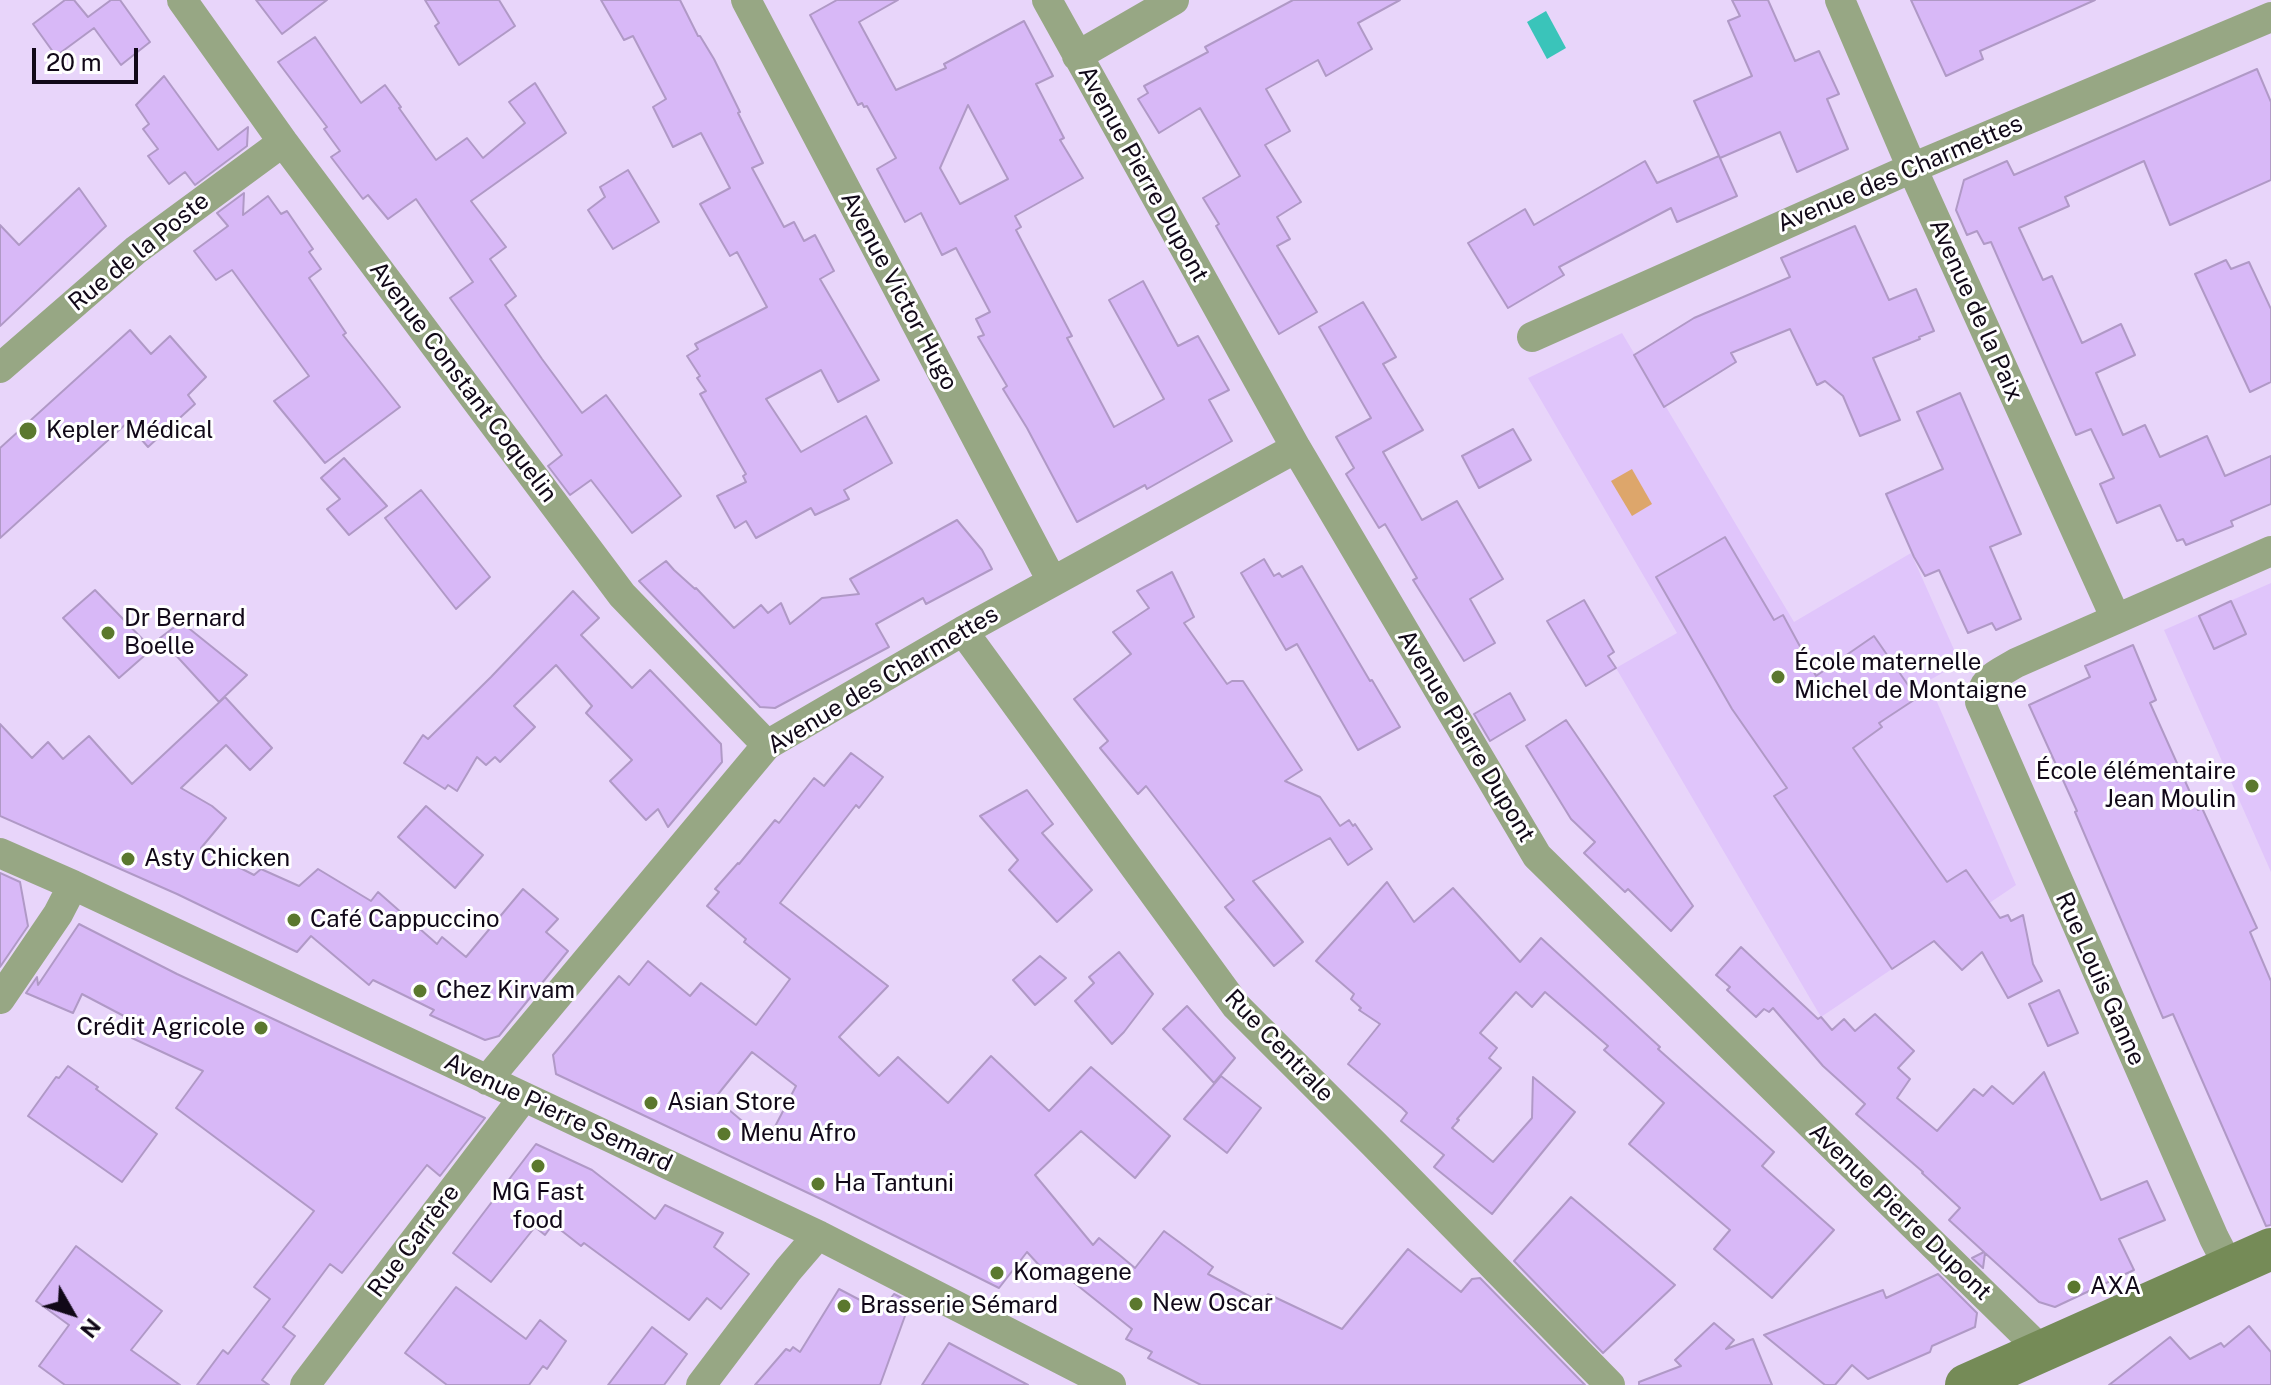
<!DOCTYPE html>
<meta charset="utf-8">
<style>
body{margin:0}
#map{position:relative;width:2271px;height:1385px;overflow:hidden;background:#e8d5fa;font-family:"Public Sans",sans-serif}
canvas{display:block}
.north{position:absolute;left:32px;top:1273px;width:80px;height:80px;-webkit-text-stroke:6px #fff;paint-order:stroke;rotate:129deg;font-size:22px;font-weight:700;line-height:32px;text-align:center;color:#110818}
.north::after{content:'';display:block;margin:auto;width:28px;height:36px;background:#110818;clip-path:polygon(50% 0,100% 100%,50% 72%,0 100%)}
.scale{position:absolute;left:32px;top:48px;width:106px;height:36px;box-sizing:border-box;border:4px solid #110818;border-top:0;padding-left:10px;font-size:24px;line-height:28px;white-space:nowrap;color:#110818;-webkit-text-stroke:6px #fff;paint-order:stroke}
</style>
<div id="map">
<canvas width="2271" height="1385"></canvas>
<div class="north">N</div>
<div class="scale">20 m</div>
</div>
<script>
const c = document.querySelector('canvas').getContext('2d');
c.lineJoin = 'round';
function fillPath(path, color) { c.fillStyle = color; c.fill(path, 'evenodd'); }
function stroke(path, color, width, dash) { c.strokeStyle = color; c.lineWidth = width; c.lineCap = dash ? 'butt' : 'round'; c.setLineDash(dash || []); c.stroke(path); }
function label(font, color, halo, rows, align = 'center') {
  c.font = font + ' "Public Sans",sans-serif'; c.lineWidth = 6; c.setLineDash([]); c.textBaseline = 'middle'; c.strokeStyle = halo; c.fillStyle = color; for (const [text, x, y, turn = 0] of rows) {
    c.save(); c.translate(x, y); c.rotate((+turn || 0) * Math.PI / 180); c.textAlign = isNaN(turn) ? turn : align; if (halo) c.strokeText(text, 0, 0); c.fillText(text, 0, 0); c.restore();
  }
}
const built = new Path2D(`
 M1622,333L1794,622L1911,553L1960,663L1928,681L2016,885L1821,1017L1616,668L1677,633L1528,378Z
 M2271,583V872L2164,630Z`);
const green = new Path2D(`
 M1632,469L1652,504L1632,516L1611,481Z`);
const water = new Path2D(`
 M1546,11L1566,48L1547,59L1527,22Z`);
const building = new Path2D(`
 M65,0H74L88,17L111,0H120L150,42L121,65L94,28L56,56L33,24Z
 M256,0H327L282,34Z
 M425,0H499L515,26L459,65L435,26L439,23Z
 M601,0H680L698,36H700L714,59L740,112L738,113L763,163L752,168L784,227L794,222L804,241L815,235L834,271L820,279L879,380L838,402L821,370L766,399L801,452L866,416L892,463L844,490L849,499L815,515L811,508L756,538L746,521L735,528L717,496L746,482L743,476L746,474L700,394L706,391L697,378L700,376L687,356L698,349L695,344L767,307L737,252L730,256L700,204L730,188L701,133L673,147L653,107L666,99L633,36L624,40Z
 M837,0H898L859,22L896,90L946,68L944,64L1024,21L1053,76L1036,84L1064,138L1060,140L1083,178L1015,216L1021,227L1016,230L1072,336L1067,338L1114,427L1164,399L1109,300L1143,281L1178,346L1198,336L1229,390L1209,400L1232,441L1147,489L1145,485L1077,522L1027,428L1003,389L1007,386L978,337L984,335L976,319L990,312L956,248L942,255L921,213L905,222L877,169L896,158L867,106L864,107L862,103L858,105L810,15ZM968,105L1008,179L960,204L940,168Z
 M1293,0H1400L1358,23L1372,49L1326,76L1318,60L1266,89L1290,131L1265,145L1301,202L1277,217L1290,239L1277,246L1317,312L1279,334L1216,226L1219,224L1203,198L1240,176L1200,108L1159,133L1138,99L1148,93L1144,86L1208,52L1205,47Z
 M1732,0H1768L1795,61L1819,51L1839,94L1827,99L1848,149L1797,172L1780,132L1720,158L1694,101L1752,76L1728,21L1740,16Z
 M1911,0H2095L1980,51L1983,59L1946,76Z
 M315,37L361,103L385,85L401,107L399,108L436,160L467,138L483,158L525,123L509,102L535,83L566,133L471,201L506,247L490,259L516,296L505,305L542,359L582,413L606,395L681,496L632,533L591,480L570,495L548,466L562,455L450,298L473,282L416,199L388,219L368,195L363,199L331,157L340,151L324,129L327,127L278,62Z
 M2257,69L2271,102V180L2170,225L2144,161L2065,197L2069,206L2019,228L2043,280L2052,276L2082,343L2121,324L2135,355L2096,373L2123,435L2145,425L2160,457L2207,436L2225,476L2271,456V504L2231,521L2233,526L2186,545L2183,539L2177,541L2160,505L2117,523L2100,484L2114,478L2091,429L2076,435L1991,242L1984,244L1977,231L1967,235L1956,210L1964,180L2007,161L2014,175Z
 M164,76L218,150L248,127L247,146L195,185L185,172L169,184L148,156L158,149L143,129L149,124L136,105Z
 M1719,156L1737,196L1677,222L1671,208L1559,267L1564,275L1508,308L1468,243L1525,209L1534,225L1645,161L1657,183Z
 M628,170L659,222L613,249L588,210L605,197L600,187Z
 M79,188L106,226L0,326V225L19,245Z
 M244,193L243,215L268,196L281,214L287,211L313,249L309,252L321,269L309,278L346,333L343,335L400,407L325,463L274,401L309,376L232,270L216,280L194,251L228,226L217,213Z
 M1855,226L1889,300L1916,289L1934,331L1919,337L1920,339L1873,358L1900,420L1860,436L1843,396L1825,381L1817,385L1790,329L1731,353L1736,362L1664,407L1634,355L1694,318L1790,277L1781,258Z
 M2226,260L2231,269L2249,262L2271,309V382L2250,392L2195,274Z
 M1363,302L1396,357L1383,364L1423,430L1383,452L1422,520L1457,501L1503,579L1470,599L1495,643L1464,661L1413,580L1417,578L1385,524L1379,528L1346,474L1354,468L1336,437L1371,418L1319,327Z
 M130,330L151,354L170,336L206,377L188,395L195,404L148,447L127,423L0,538V448Z
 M1960,393L2021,534L1990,547L2021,619L1996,630L1992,623L1968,633L1939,570L1925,576L1914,557L1886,494L1943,469L1917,412Z
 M1513,429L1531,460L1479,488L1462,456Z
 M344,458L387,506L349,535L327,509L340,499L321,478Z
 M421,490L490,577L456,609L385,518Z
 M957,520L982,550L992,569L926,604L923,598L876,624L889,647L775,708L760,707L639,581L666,561L674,570L695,589L696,588L734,628L761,605L768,613L781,603L790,624L822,598L859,594L850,579Z
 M1725,537L1774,620L1783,615L1816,676L1874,636L1917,698L1879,723L1882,727L1853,748L1947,882L1966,870L2000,918L2008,915L2011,921L2023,915L2033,964L2042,981L2008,998L1982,952L1962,970L1934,941L1892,969L1774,796L1787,788L1732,709L1656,577Z
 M1264,559L1274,576L1279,573L1282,577L1302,566L1370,681L1372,680L1400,727L1358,750L1297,644L1286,650L1241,573Z
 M1172,572L1194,617L1184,623L1227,684L1232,681H1243L1302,770L1285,781L1320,797L1340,826L1349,820L1353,826L1355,824L1372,849L1348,865L1330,838L1253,881L1303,942L1274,966L1225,907L1234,900L1146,786L1138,794L1100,748L1108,741L1074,699L1131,654L1113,632L1149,608L1137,591Z
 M95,590L152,649L119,678L63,618Z
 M573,591L599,618L581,635L632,688L650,670L721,744L722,762L668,827L658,809L646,820L610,781L632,760L586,713L592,706L556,665L514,706L535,727L500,762L495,757L486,765L477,757L457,791L448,785L445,789L404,763L423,735L428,739L491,677Z
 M1584,600L1614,652L1608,656L1616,668L1586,686L1547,621Z
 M2231,601L2246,634L2214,649L2199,616Z
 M181,622L247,675L219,702L160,638Z
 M2133,645L2156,700L2150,703L2198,810L2202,808L2257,928L2250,932L2271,981V1225L2266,1226L2173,1014L2163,1018L2075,812L2077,811L2029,705L2090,677L2085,666Z
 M1510,693L1525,720L1490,741L1474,714Z
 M225,697L272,748L250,770L226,745L181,788L212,806L226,818L201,848L254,875L261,869L299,886L318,869L371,901L378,892L437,944L442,937L466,957L523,889L558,919L546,932L568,951L499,1036L485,1040L430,1015L434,1010L373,980L369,985L311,936L297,952L177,894L0,816V724L32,758L48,742L63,759L89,736L132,784Z
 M1566,720L1693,906L1671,931L1628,889L1625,892L1584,853L1595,842L1571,819L1526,746Z
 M851,753L883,777L859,808L856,805L780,903L888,986L839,1037L879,1076L898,1057L948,1103L991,1056L1049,1111L1091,1067L1170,1136L1135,1178L1081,1131L1035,1175L1093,1245L1099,1238L1135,1268L1164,1231L1213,1267L1208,1274L1262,1303L1268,1294L1342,1329L1408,1249L1461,1292L1472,1279L1480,1278L1585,1385H1201L1148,1358L1152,1352L1126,1339L1132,1329L1057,1269L1050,1277L1027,1252L999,1288L823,1200L556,1074L553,1055L619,976L629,985L648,961L690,996L701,983L756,1025L790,979L744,942L746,939L707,906L719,892L715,889L738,863L739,864L775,820L779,823L814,778L824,786ZM752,1052L796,1086L767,1142L715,1098Z
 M1027,790L1053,824L1042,833L1092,890L1057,922L1009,870L1018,860L980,816Z
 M426,806L483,855L455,888L398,837Z
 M0,873L20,882L28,926L0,967Z
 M1387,882L1414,922L1453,888L1520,962L1541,938L1660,1047L1658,1049L1774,1152L1762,1166L1834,1230L1772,1298L1714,1249L1730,1230L1629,1144L1664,1103L1604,1050L1608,1046L1545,992L1532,1007L1516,992L1480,1033L1497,1048L1489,1058L1501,1068L1457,1119L1459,1120L1452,1128L1493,1162L1532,1118L1533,1077L1575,1112L1492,1214L1434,1167L1444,1155L1401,1121L1407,1113L1402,1108L1348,1064L1380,1024L1359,1010L1361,1008L1351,999L1354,994L1316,961Z
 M79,924L177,974L485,1118L440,1176L427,1165L342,1273L330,1264L283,1327L295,1336L262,1380L269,1385H197L223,1350L228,1354L270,1299L254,1287L314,1211L176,1108L203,1071L132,1038L141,1025L82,994L73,1013L26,993L37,977L38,985Z
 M1741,947L1818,1019L1821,1017L1832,1030L1844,1019L1855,1031L1875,1014L1914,1051L1898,1068L1910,1079L1897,1098L1937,1131L1974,1089L1983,1096L1992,1086L2013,1104L2044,1072L2101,1200L2147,1181L2165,1220L2119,1239L2134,1270L2055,1307L2039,1302L1985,1253L1983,1268L1972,1258L1984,1252L1949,1220L1960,1208L1922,1173L1923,1172L1856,1114L1865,1104L1823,1066L1773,1008L1769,1012L1764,1009L1756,1017L1727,990L1730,987L1716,975Z
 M1119,952L1153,994L1124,1032L1112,1044L1075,1001L1094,983L1089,977Z
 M1040,956L1066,978L1035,1005L1013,980Z
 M2059,990L2078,1033L2048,1046L2029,1004Z
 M1187,1006L1235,1058L1214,1083L1163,1029Z
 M68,1066L98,1087L96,1089L157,1134L122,1182L28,1116L56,1077L59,1078Z
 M1221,1076L1261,1108L1227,1153L1184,1119Z
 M536,1144L592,1170L655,1219L665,1205L723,1233L714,1247L749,1274L721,1309L707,1298L689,1320L584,1243L581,1246L553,1224L545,1235L535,1227L491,1282L453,1253Z
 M1571,1197L1675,1285L1603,1353L1514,1261Z
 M76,1246L162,1311L131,1350L180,1385H65L39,1366L69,1325L36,1301Z
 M1938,1274L1977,1313L1975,1327L1932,1346L1930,1352L1868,1379L1852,1365L1835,1385H1825L1764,1335L1883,1290L1886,1298Z
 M456,1287L526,1339L540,1320L566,1341L547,1369L543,1366L529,1385H447L405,1353Z
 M839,1289L881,1311L894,1294L910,1302L880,1385H755L786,1349L790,1351L793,1347L800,1352Z
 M1714,1323L1734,1340L1726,1349L1753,1339L1772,1385H1639V1382L1681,1366L1675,1360Z
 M2249,1326L2271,1352V1385H2109L2170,1337L2190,1359L2221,1343L2224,1347Z
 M652,1327L687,1354L664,1385H608Z
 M949,1343L1028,1385H922Z`);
const street = new Path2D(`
 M182,0L283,142L622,595L767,745
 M746,0L1052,581
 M1047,0L1296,448L1537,856L2042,1351
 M1840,0L1912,168L2116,619
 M1077,56L1174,0
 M1532,337L1912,168L2271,17
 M0,368L136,250L283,142
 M963,631L1236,1006L1374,1144L1610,1385
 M0,853L73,885L818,1235L1111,1385
 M0,999L58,914L73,885
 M487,1080L767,745L963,631L1296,448
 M2229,1267L2214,1238L1980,702C1982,678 1998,674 2016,663L2271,551
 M305,1385L523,1098
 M701,1385L788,1270L818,1235`);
const secondary = new Path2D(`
 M1966,1385L2271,1249`);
const markers = [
 [28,431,10,"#5b782e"],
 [108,633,8,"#5b782e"],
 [1778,677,8,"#5b782e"],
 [2252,786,8,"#5b782e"],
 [128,859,8,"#5b782e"],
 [294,920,8,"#5b782e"],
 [420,991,8,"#5b782e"],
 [261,1028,8,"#5b782e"],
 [651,1103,8,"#5b782e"],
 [724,1134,8,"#5b782e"],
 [538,1166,8,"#5b782e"],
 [818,1184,8,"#5b782e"],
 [997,1273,8,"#5b782e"],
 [2074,1287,8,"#5b782e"],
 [1136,1304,8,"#5b782e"],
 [844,1306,8,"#5b782e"]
];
const streetNames = [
 ["Avenue Pierre Dupont",1143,174,61],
 ["Avenue des Charmettes",1900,174,-23],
 ["Rue de la Poste",139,252,-39],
 ["Avenue Victor Hugo",899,291,62],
 ["Avenue de la Paix",1976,310,66],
 ["Avenue Constant Coquelin",463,382,53],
 ["Avenue des Charmettes",883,680,-31],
 ["Avenue Pierre Dupont",1466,736,59],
 ["Rue Louis Ganne",2100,979,66],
 ["Rue Centrale",1279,1046,46],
 ["Avenue Pierre Semard",558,1113,25],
 ["Avenue Pierre Dupont",1900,1212,44],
 ["Rue Carrère",414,1241,-53]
];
const poiNames = [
 ["Kepler Médical",46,431],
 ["Dr Bernard",124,619],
 ["Boelle",124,647],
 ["École maternelle",1794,663],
 ["Michel de Montaigne",1794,691],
 ["École élémentaire",2236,772,"right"],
 ["Jean Moulin",2236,800,"right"],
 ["Asty Chicken",144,859],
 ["Café Cappuccino",310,920],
 ["Chez Kirvam",436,991],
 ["Crédit Agricole",245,1028,"right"],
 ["Asian Store",667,1103],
 ["Menu Afro",740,1134],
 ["Ha Tantuni",834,1184],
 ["MG Fast",538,1193,"center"],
 ["food",538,1221,"center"],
 ["Komagene",1013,1273],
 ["AXA",2090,1287],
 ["New Oscar",1152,1304],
 ["Brasserie Sémard",860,1306]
];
fillPath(built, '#e0c5fb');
fillPath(green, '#dda66b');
fillPath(water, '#3ac4ba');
fillPath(building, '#d8b8f7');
stroke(building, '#b099c6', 2);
stroke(street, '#97a784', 30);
stroke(secondary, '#758b57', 42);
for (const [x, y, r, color] of markers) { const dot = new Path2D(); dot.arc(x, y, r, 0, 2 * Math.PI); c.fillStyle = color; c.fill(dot); stroke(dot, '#fff', 3); }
label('24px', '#110818', '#fff', streetNames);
label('24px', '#110818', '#fff', poiNames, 'left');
</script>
